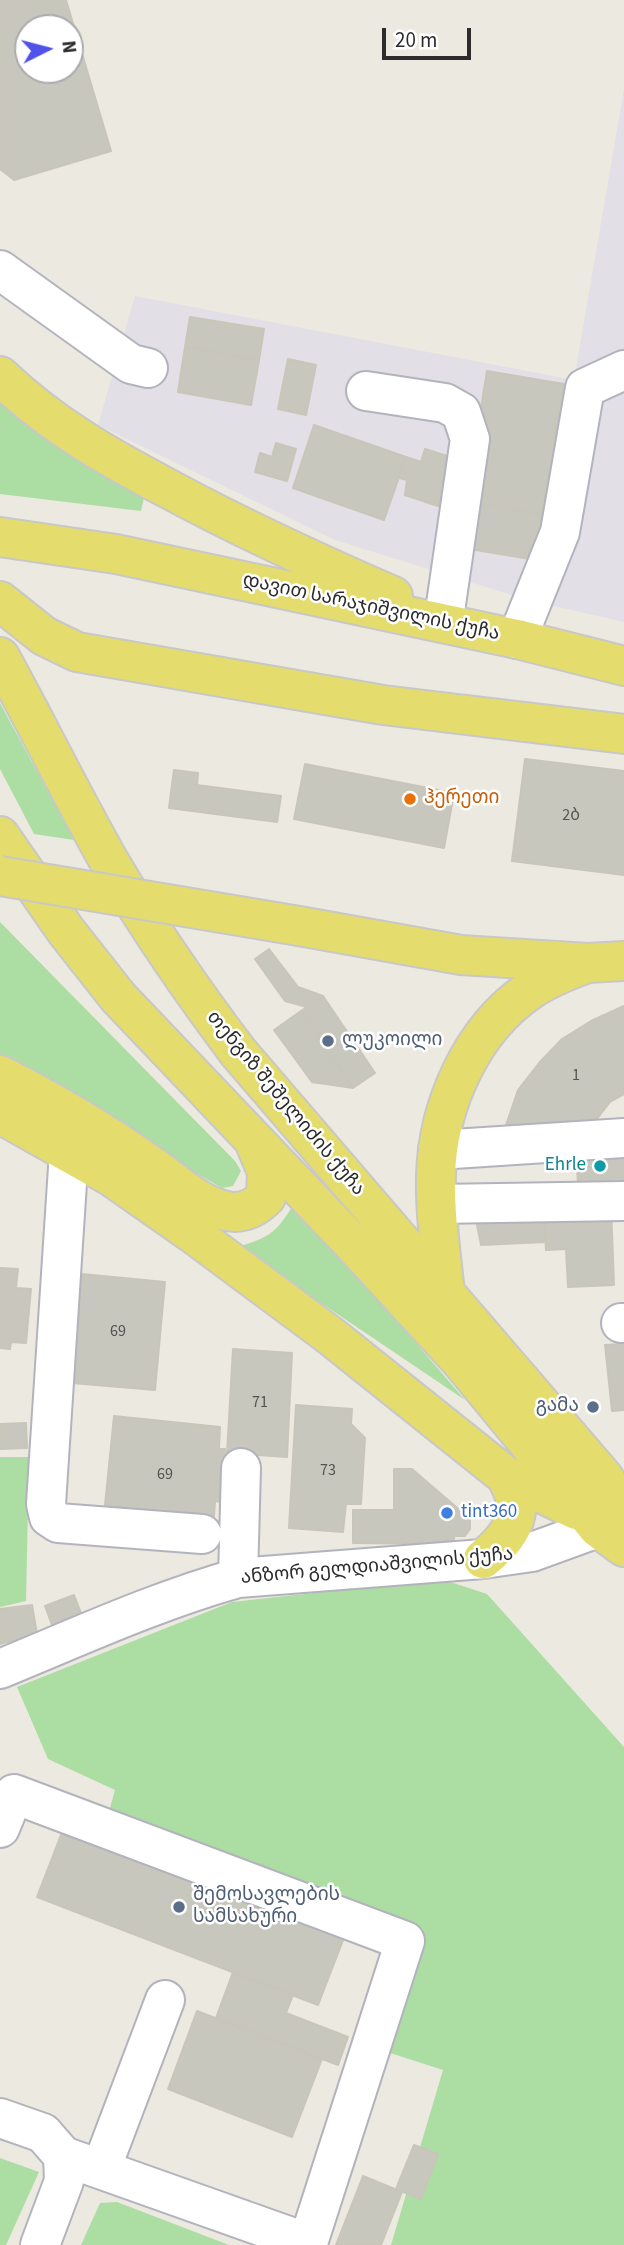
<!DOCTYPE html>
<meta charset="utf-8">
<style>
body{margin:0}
#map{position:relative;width:624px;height:2245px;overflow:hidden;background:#ece9e0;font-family:"Source Sans 3",sans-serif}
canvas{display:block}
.north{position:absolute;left:14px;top:14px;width:70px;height:70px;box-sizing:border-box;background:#fff;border:2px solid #ababab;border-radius:50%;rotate:84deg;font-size:19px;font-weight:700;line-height:28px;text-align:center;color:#2c2c2c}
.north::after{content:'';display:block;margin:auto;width:24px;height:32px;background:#5052e9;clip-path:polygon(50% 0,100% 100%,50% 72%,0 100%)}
.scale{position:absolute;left:382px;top:28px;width:89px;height:32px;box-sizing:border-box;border:4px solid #2c2c2c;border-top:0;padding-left:9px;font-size:21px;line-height:24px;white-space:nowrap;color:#2c2c2c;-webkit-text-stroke:5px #fff;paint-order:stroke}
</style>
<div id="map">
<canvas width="624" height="2245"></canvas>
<div class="north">N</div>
<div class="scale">20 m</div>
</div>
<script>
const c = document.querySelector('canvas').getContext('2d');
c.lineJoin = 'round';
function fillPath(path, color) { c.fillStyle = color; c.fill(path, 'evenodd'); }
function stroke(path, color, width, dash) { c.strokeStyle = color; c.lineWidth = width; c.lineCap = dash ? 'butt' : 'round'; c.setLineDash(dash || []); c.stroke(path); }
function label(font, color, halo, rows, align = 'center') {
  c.font = font + ' "Source Sans 3","Noto Sans Georgian",sans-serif'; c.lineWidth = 5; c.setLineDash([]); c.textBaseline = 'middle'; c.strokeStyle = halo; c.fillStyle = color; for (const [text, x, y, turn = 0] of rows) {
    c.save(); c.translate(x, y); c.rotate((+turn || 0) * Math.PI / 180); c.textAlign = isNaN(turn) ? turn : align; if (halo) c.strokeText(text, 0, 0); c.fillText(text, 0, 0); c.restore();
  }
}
const industrial = new Path2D(`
 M624,89V622L528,600L335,540L98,425L135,296L574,380Z`);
const green = new Path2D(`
 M0,393L146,489L141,511L0,494Z
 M0,703L74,840L34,834L0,769Z
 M0,922L235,1161L241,1171L233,1186L222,1188L0,1061Z
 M295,1202L465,1400L238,1247C272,1236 276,1233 295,1202Z
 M0,1457H29L26,1601L0,1607Z
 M441,1579L487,1594L624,1747V2245H391L443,2070L384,2051L420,1935L108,1815L115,1790L48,1759L17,1687L232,1602Z
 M0,2158L39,2172L6,2245H0Z
 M117,2202L229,2245H81L100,2203Z`);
const building = new Path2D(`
 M0,0H66L111,151L14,180L0,169ZM28,28H70V70H28Z
 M190,317L264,329L259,360L185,347Z
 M185,347L259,360L251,405L178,392Z
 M288,359L316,365L306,415L278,409Z
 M487,371L564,384L543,515L466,501Z
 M314,425L406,457L384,520L293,488Z
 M276,443L296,449L287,481L255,472L260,453L272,457Z
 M425,449L463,461L456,512L405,495L407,480L399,478L406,457L421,462Z
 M466,501L543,515L536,560L458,547Z
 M525,759L624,771V875L512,861Z
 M305,764L454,793L444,848L294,819Z
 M174,770L198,773L197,785L281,796L277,822L169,808Z
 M269,949L298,987L323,996L307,1007L285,1001L255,959Z
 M323,996L375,1073L353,1088L301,1011Z
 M624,1006V1094L610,1102L590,1128L503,1134L518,1090L539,1063L562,1039L591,1021Z
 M301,1011L353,1088L312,1082L274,1030Z
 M624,1147V1181L578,1184L576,1150Z
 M543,1207L545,1242L481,1245L474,1210Z
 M611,1208L614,1285L568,1287L566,1249L546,1250L544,1212Z
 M0,1268L18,1269L16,1288L31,1289L26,1343L11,1342L10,1349L0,1348Z
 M82,1274L165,1282L155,1390L72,1383Z
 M624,1344V1410L612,1411L605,1345Z
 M233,1349L292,1353L287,1457L227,1453Z
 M296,1405L352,1409L351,1424L365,1438L361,1504H346L343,1532L289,1528Z
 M114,1416L220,1427L219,1449H225L221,1502L215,1501L214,1517L105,1505Z
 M26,1423L27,1448L0,1449V1424Z
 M394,1469H412L470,1519V1529L465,1536H454V1540H440L441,1544L353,1543V1510H394Z
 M74,1595L81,1613L52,1625L45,1606Z
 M32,1605L37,1634L0,1644V1609Z
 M66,1822L347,1930L318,2005L37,1897Z
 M233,1972L293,1995L286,2013L348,2037L338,2065L216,2018Z
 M197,2011L322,2059L292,2137L168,2089Z
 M414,2145L438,2154L421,2199L396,2189Z
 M363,2176L402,2192L381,2245H336Z`);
const minor = new Path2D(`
 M0,270L131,364L148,368
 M366,391L445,403L461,412L470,439L444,618
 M517,639L560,532L585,388L624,370
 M438,1150L624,1138
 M69,1152L46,1504L49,1517L58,1523L202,1534
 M437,1204L624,1201
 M621,1323H624
 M238,1578L241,1468
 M0,1669C78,1637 156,1601 238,1578L483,1559L532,1552L598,1528
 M0,1828L14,1794L405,1941L308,2243L63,2156
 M0,2118L43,2133L63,2156L64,2181L40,2245
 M101,2169L165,2000`);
const major = new Path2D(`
 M0,376C50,424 106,456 167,488C241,528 317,563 393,596
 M0,537L116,554L517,639L624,666
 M0,601L44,636L77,652L383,705L624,734
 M0,657C37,724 71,794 109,861C148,927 192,991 238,1052L604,1478L624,1512
 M0,836L66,931L118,997L354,1245L460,1360L598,1528L624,1547
 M299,926L461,955L588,963L624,961
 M0,1075C51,1101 102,1131 149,1164C172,1179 194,1202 222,1210C239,1215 253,1210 266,1197L267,1172L255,1143
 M0,1114L112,1177L192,1233L332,1337L506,1476L576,1510
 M445,1293C441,1254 435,1215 436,1175C438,1106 471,1030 530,990C548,978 568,970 588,963
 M483,1559C502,1544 521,1524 515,1497C513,1490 509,1482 506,1476`);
const majorBridge = new Path2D(`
 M0,876L299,926`);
const markers = [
 [410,799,7,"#e8710a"],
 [328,1041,7,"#5c6f8a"],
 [600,1166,7,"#0f9aa8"],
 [593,1407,7,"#5c6f8a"],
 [447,1513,7,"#3f7fe0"],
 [179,1907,7,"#5c6f8a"]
];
const numberNames = [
 ["2ბ",571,816],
 ["1",576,1076],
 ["69",118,1332],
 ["71",260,1403],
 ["73",328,1471],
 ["69",165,1475]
];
const streetNames = [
 ["დავით სარაჯიშვილის ქუჩა",371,608,12],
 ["თენგიზ შეშელიძის ქუჩა",285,1104,50],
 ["ანზორ გელდიაშვილის ქუჩა",377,1567,-5]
];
const foodNames = [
 ["ჰერეთი",424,799]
];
const serviceNames = [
 ["ლუკოილი",342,1041],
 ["გამა",579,1407,"right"],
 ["შემოსავლების",193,1896],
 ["სამსახური",193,1918]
];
const cultureNames = [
 ["Ehrle",586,1166]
];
const shopNames = [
 ["tint360",461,1513]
];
fillPath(industrial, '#e2dfe6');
fillPath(green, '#acdda2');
fillPath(building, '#c8c7be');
stroke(building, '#c8c5b9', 2);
stroke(minor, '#b3b3be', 42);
stroke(major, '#c8c8c8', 42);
stroke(minor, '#fff', 38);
stroke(major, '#e4dd6d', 38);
stroke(majorBridge, '#c8c8c8', 42, []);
stroke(majorBridge, '#e4dd6d', 38);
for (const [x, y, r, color] of markers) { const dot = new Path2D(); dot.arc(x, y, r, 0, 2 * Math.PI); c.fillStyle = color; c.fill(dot); stroke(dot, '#fff', 2.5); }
label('16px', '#535350', null, numberNames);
label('19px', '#2c2c2c', '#fff', streetNames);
label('19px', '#c56008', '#fff', foodNames, 'left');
label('19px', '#4e5e75', '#fff', serviceNames, 'left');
label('19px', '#0d838f', '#fff', cultureNames, 'right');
label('19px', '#366cbe', '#fff', shopNames, 'left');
</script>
